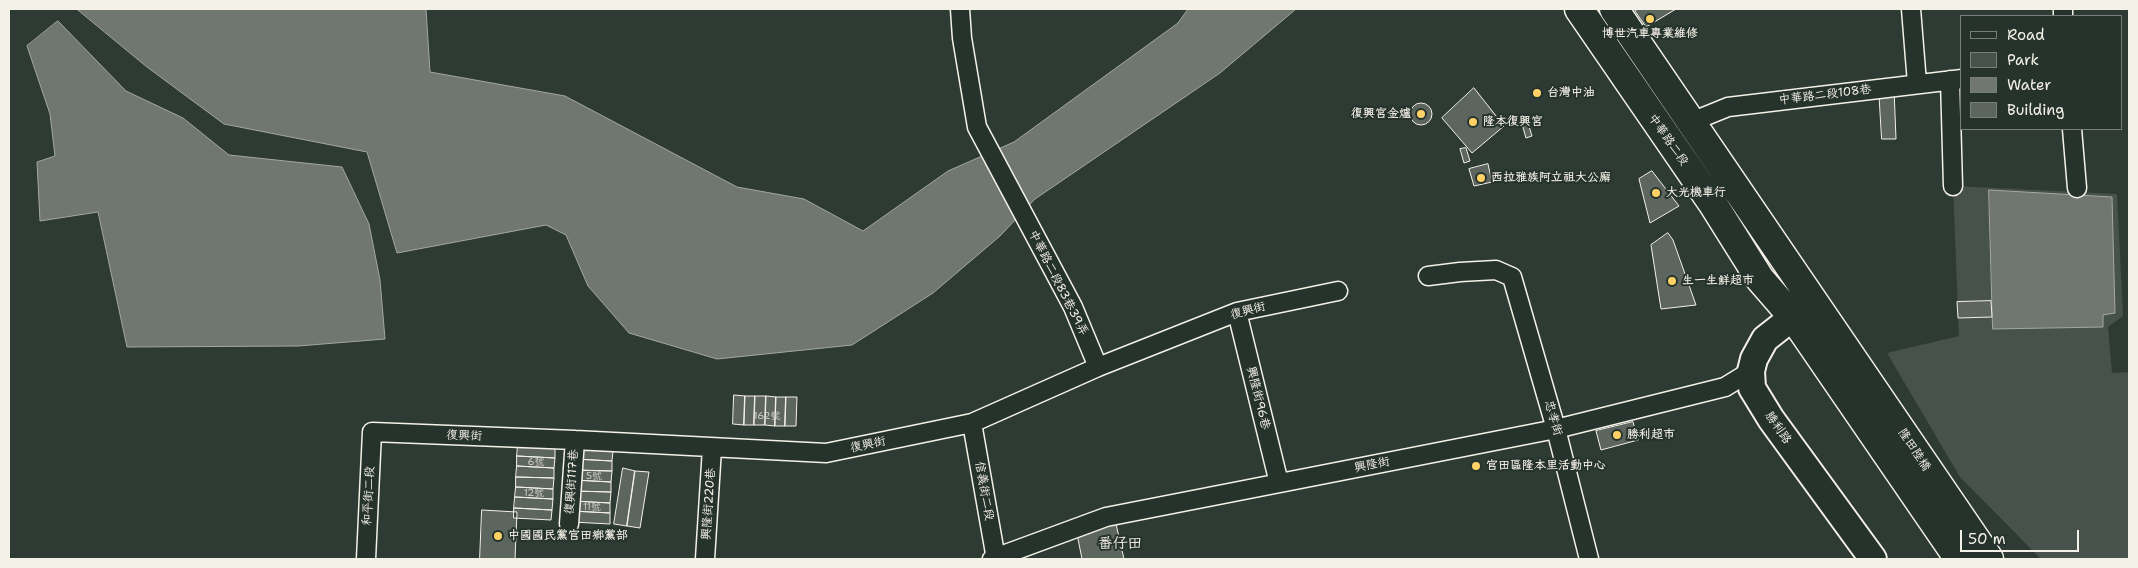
<!DOCTYPE html>
<meta charset="utf-8">
<style>
body{margin:0}
#map{position:relative;width:2138px;height:568px;overflow:hidden;background:#2e3b34;font-family:"Shantell Sans",sans-serif}
canvas{display:block}
.frame{position:absolute;inset:0;border:10px solid #f4f1e8;pointer-events:none}
.legend{position:absolute;left:1960px;top:15px;width:162px;height:115px;box-sizing:border-box;background:#26332d;border:1px solid #787f78;margin:0;padding:6px 9px;list-style:none;font-size:15px;color:#f4f1e8}
.legend li{display:flex;align-items:center;gap:10px;height:25px}
.legend b{width:25px;border:1px solid #787f78}
.scale{position:absolute;left:1960px;top:530px;width:119px;height:22px;box-sizing:border-box;border:2px solid #f4f1e8;border-top:0;padding-left:6px;font-size:15px;line-height:18px;white-space:nowrap;color:#f4f1e8;-webkit-text-stroke:4px #26332d;paint-order:stroke}
</style>
<div id="map">
<canvas width="2138" height="568"></canvas>
<div class="frame"></div>
<ul class="legend">
<li><b style="height:6px;background:#26332d"></b>Road</li>
<li><b style="height:14px;background:#48524c"></b>Park</li>
<li><b style="height:14px;background:#6f7770"></b>Water</li>
<li><b style="height:14px;background:#5c655e"></b>Building</li>
</ul>
<div class="scale">50 m</div>
</div>
<script>
const c = document.querySelector('canvas').getContext('2d');
c.lineJoin = 'round';
function fillPath(path, color) { c.fillStyle = color; c.fill(path, 'evenodd'); }
function stroke(path, color, width, dash) { c.strokeStyle = color; c.lineWidth = width; c.lineCap = dash ? 'butt' : 'round'; c.setLineDash(dash || []); c.stroke(path); }
function label(font, color, halo, rows, align = 'center') {
  c.font = font + ' "Shantell Sans","LXGW WenKai TC",sans-serif'; c.lineWidth = 4; c.setLineDash([]); c.textBaseline = 'middle'; c.strokeStyle = halo; c.fillStyle = color; for (const [text, x, y, turn = 0] of rows) {
    c.save(); c.translate(x, y); c.rotate((+turn || 0) * Math.PI / 180); c.textAlign = isNaN(turn) ? turn : align; if (halo) c.strokeText(text, 0, 0); c.fillText(text, 0, 0); c.restore();
  }
}
const green = new Path2D(`
 M1953,186L2117,194L2123,316L2108,327L2112,373L2129,372V559H2041L1960,477L1887,353L1959,336Z`);
const water = new Path2D(`
 M77,9H426L430,72L565,96L737,187L804,199L863,231L948,171L1014,142L1178,23L1188,9H1296L1220,73L1035,199L1000,236L933,293L852,345L717,359L629,333L588,286L566,235L546,225L397,253L367,152L224,124L147,67Z
 M58,21L126,91L183,118L229,155L342,167L369,224L380,280L385,339L298,346L127,347L98,212L40,221L37,162L55,156L50,114L27,46Z
 M1989,190L2112,197L2115,313L2103,315V327L1993,329Z`);
const building = new Path2D(`
 M1638,9H1676L1646,27L1635,11Z
 M1474,88L1504,126L1472,153L1442,118Z
 M1879,89H1894L1896,139H1882Z
 M1410 114a11 11 0 1 1 22 0a11 11 0 1 1-22 0Z
 M1528,123L1532,136L1526,138L1522,124Z
 M1466,148L1470,161L1464,163L1460,149Z
 M1488,164L1492,182L1474,186L1469,169Z
 M1652,171L1679,206L1650,223L1639,179Z
 M1668,233L1673,240L1696,305L1661,309L1651,245Z
 M1991,301L1992,317L1958,318L1957,302Z
 M734,395L745,396L744,425L733,424Z
 M745,396H755L754,425H744Z
 M755,396H766L765,425H754Z
 M766,396L776,397L775,426L765,425Z
 M776,397H786L785,426H775Z
 M786,397H797L796,426H785Z
 M1633,422L1638,440L1601,450L1596,431Z
 M518,445L555,447V458L517,456Z
 M575,449L613,451L612,461L575,459Z
 M517,456L555,458L554,468L517,466Z
 M575,459L612,461V471L574,470Z
 M517,466L554,468V478L516,477Z
 M623,468L635,471L627,526L614,524Z
 M574,470L612,471L611,482L574,480Z
 M635,471L649,472L640,528L627,526Z
 M516,477L554,478L553,489L516,487Z
 M574,480L611,482V492L573,491Z
 M516,487L553,489V499L515,497Z
 M573,491L611,492L610,503L573,501Z
 M515,497L553,499L552,510L514,508Z
 M573,501L610,503V513L572,511Z
 M514,508L552,510L551,520L514,518Z
 M482,510L517,512L515,559H480Z
 M572,511L610,513V524L572,522Z
 M1116,524L1124,559H1082L1077,534Z`);
const street = new Path2D(`
 M960,9L962,38L977,127L1073,307L1098,367
 M1911,9L1917,83
 M2063,9V16
 M1950,80L1953,186
 M1691,122L1728,107L1962,79
 M2072,129L2077,188
 M1428,276L1460,272L1496,270L1512,277L1556,429L1589,559
 M1237,312L1279,483
 M972,423L996,559
 M569,524L575,440
 M366,559L372,432L575,440L826,453L972,423L1098,367L1237,312L1338,291
 M705,559L712,448
 M992,559L1106,517L1556,429L1725,387L1751,371`);
const secondary = new Path2D(`
 M1811,306L1793,317L1765,339L1754,359L1751,371L1752,388L1771,419L1873,559`);
const primary = new Path2D(`
 M1579,9L1713,204L1760,279L1793,317L1959,559
 M1614,9L1989,559`);
const markers = [
 [1650,19,5,"#ffd166"],
 [1537,93,5,"#ffd166"],
 [1421,114,5,"#ffd166"],
 [1473,122,5,"#ffd166"],
 [1481,178,5,"#ffd166"],
 [1656,193,5,"#ffd166"],
 [1672,281,5,"#ffd166"],
 [1617,435,5,"#ffd166"],
 [1476,466,5,"#ffd166"],
 [498,536,5,"#ffd166"]
];
const numberNames = [
 ["162號",767,416],
 ["6號",536,462],
 ["5號",594,476],
 ["12號",534,493],
 ["11號",592,507]
];
const poiNames = [
 ["博世汽車專業維修",1650,34,"center"],
 ["台灣中油",1547,93],
 ["復興宮金爐",1411,114,"right"],
 ["隆本復興宮",1483,122],
 ["西拉雅族阿立祖大公廨",1491,178],
 ["大光機車行",1666,193],
 ["生一生鮮超市",1682,281],
 ["勝利超市",1627,435],
 ["官田區隆本里活動中心",1486,466],
 ["中國國民黨官田鄉黨部",508,536]
];
const streetNames = [
 ["中華路二段108巷",1825,95,-7],
 ["中華路二段",1668,140,55],
 ["中華路二段83巷39弄",1058,283,63],
 ["復興街",1248,311,-15],
 ["興隆街96巷",1258,398,76],
 ["忠孝街",1553,418,74],
 ["勝利路",1778,428,55],
 ["復興街",464,436,2],
 ["復興街",868,445,-12],
 ["隆田陸橋",1914,450,56],
 ["興隆街",1372,465,-11],
 ["復興街117巷",572,482,-86],
 ["信義街二段",984,491,80],
 ["和平街二段",369,496,-87],
 ["興隆街220巷",709,504,-86]
];
const quarterNames = [
 ["番仔田",1120,544]
];
fillPath(green, '#48524c');
fillPath(water, '#6f7770');
stroke(water, '#a4a8a0', 1);
fillPath(building, '#5c655e');
stroke(building, '#f4f1e8', 1);
stroke(street, '#f4f1e8', 21);
stroke(secondary, '#f4f1e8', 30);
stroke(primary, '#f4f1e8', 31);
stroke(street, '#26332d', 18);
stroke(secondary, '#26332d', 26);
stroke(primary, '#26332d', 28);
for (const [x, y, r, color] of markers) { const dot = new Path2D(); dot.arc(x, y, r, 0, 2 * Math.PI); c.fillStyle = color; c.fill(dot); stroke(dot, '#26332d', 2); }
label('10px', '#cecec6', null, numberNames);
label('bold 12px', '#f4f1e8', '#26332d', poiNames, 'left');
label('12px', '#f4f1e8', '#26332d', streetNames);
label('15px', '#f4f1e8', '#26332d', quarterNames);
</script>
